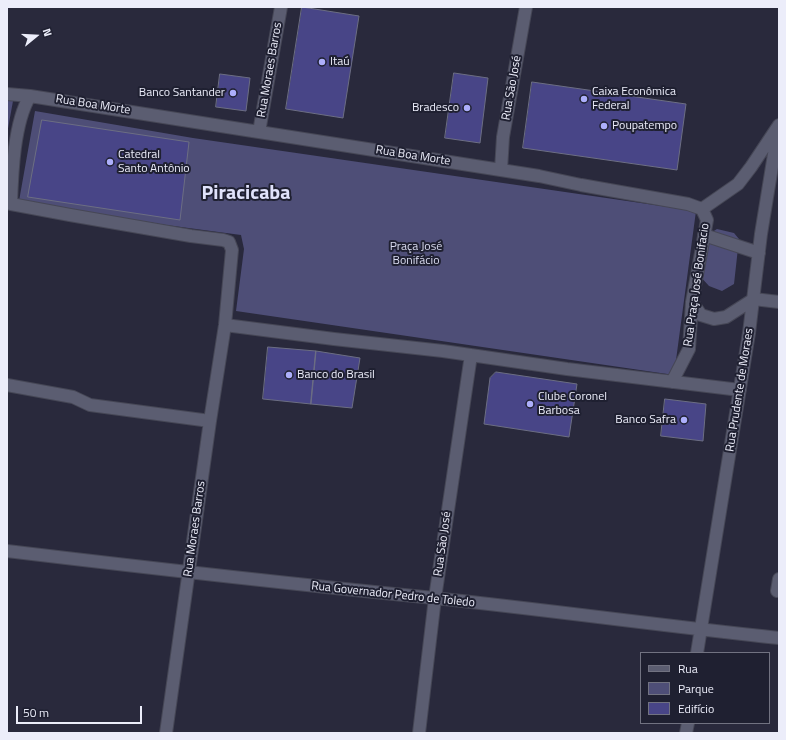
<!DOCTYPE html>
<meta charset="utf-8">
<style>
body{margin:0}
#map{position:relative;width:786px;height:740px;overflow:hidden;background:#29293c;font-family:"Titillium Web",sans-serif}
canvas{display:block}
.frame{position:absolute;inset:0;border:8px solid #ecedfa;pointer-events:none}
.legend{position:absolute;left:640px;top:652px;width:130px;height:72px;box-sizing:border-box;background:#1f2031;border:1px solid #717281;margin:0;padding:5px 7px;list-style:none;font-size:12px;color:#ecedfa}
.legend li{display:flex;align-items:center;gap:8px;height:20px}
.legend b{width:20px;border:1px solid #717281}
.north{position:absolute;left:16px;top:16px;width:40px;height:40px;-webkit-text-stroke:3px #1f2031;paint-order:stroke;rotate:72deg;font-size:11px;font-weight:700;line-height:16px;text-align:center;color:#ecedfa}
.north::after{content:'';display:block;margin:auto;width:14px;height:18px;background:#ecedfa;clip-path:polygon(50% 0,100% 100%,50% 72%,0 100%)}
.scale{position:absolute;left:16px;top:706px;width:126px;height:18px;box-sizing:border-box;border:2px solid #ecedfa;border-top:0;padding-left:5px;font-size:12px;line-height:14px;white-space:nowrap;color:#ecedfa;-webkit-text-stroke:3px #1f2031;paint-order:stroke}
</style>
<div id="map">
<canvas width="786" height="740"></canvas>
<div class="frame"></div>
<ul class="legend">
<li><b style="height:5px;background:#5b5d71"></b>Rua</li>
<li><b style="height:11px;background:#4e4e77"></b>Parque</li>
<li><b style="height:11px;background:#484587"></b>Edifício</li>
</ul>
<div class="north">N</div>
<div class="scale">50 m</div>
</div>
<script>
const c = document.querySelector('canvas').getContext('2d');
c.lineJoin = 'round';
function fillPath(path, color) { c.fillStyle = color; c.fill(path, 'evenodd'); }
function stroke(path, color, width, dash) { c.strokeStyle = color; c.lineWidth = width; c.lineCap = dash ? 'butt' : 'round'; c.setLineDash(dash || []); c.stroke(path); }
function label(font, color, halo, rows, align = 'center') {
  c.font = font + ' "Titillium Web",sans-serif'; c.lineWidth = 4; c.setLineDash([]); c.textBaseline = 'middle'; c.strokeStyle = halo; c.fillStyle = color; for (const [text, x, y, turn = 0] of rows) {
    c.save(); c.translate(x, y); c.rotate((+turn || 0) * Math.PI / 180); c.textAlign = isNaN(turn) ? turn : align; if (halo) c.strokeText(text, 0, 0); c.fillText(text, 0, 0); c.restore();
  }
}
const green = new Path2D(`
 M7,100L13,101L7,134Z
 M35,111L193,138L696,211L674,375L236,311L244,249L241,235L166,225L19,201Z
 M717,229L734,233L739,239L734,284L722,291L709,286L698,274L704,237Z`);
const building = new Path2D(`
 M302,7L359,16L343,118L286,109Z
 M454,73L488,78L480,143L445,138Z
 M220,74L250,78L246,111L216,107Z
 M532,82L686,104L677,170L523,148Z
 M42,120L189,142L180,220L28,197Z
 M268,347L316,351L311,404L263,399Z
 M316,351L360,358L352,408L311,404Z
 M496,372L577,384L569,437L484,424L490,378Z
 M665,399L706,404L703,441L661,436Z`);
const minor = new Path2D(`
 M7,94L30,96L539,176L581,185L688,204L702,209L738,184L751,167L779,125
 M30,96C14,122 12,173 11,204L70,215L191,236L223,240L229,242L232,250L225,325L210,421L166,733
 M259,132L281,7
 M501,170L503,137L526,7
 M704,235L759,253
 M692,302L701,315L714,319L726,317L754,299L779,302
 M225,325L334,339L443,351L567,369L740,390
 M672,382L689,349L692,302L707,220L702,209
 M7,385L73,397L90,405L210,421
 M7,551C149,568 291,584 434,598C549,610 664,626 779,638
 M777,591L779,579
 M697,653L749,333L761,234L778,130
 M419,733L435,598L471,355
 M686,733L688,723`);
const markers = [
 [322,62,4,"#adaffb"],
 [233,93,4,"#adaffb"],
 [584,99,4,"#adaffb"],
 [467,108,4,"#adaffb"],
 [604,126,4,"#adaffb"],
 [110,162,4,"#adaffb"],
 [289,375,4,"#adaffb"],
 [530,404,4,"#adaffb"],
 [684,420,4,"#adaffb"]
];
const poiNames = [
 ["Itaú",330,62],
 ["Caixa Econômica",592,92],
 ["Federal",592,106],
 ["Banco Santander",225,93,"right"],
 ["Bradesco",459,108,"right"],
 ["Poupatempo",612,126],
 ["Catedral",118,155],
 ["Santo Antônio",118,169],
 ["Banco do Brasil",297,375],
 ["Clube Coronel",538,397],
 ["Barbosa",538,411],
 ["Banco Safra",676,420,"right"]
];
const streetNames = [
 ["Rua Moraes Barros",270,70,-80],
 ["Rua São José",512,88,-80],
 ["Rua Boa Morte",93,105,9],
 ["Rua Boa Morte",413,156,9],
 ["Rua Praça José Bonifacio",697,285,-82],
 ["Rua Prudente de Moraes",740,390,-81],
 ["Rua Moraes Barros",195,529,-82],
 ["Rua São José",443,544,-82],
 ["Rua Governador Pedro de Toledo",393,595,6]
];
const parkNames = [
 ["Praça José",416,247],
 ["Bonifácio",416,261]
];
const townNames = [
 ["Piracicaba",246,194]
];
fillPath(green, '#4e4e77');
fillPath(building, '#484587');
stroke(building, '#6c6e83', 1);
stroke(minor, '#464756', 14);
stroke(minor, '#5b5d71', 12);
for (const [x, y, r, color] of markers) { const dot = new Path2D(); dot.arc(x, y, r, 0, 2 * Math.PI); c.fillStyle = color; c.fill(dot); stroke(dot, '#1f2031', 1.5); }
label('12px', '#ecedfa', '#1f2031', poiNames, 'left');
label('12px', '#ecedfa', '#1f2031', streetNames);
label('12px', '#dadcf0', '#1f2031', parkNames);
label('bold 20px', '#e0e2fb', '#1f2031', townNames);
</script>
